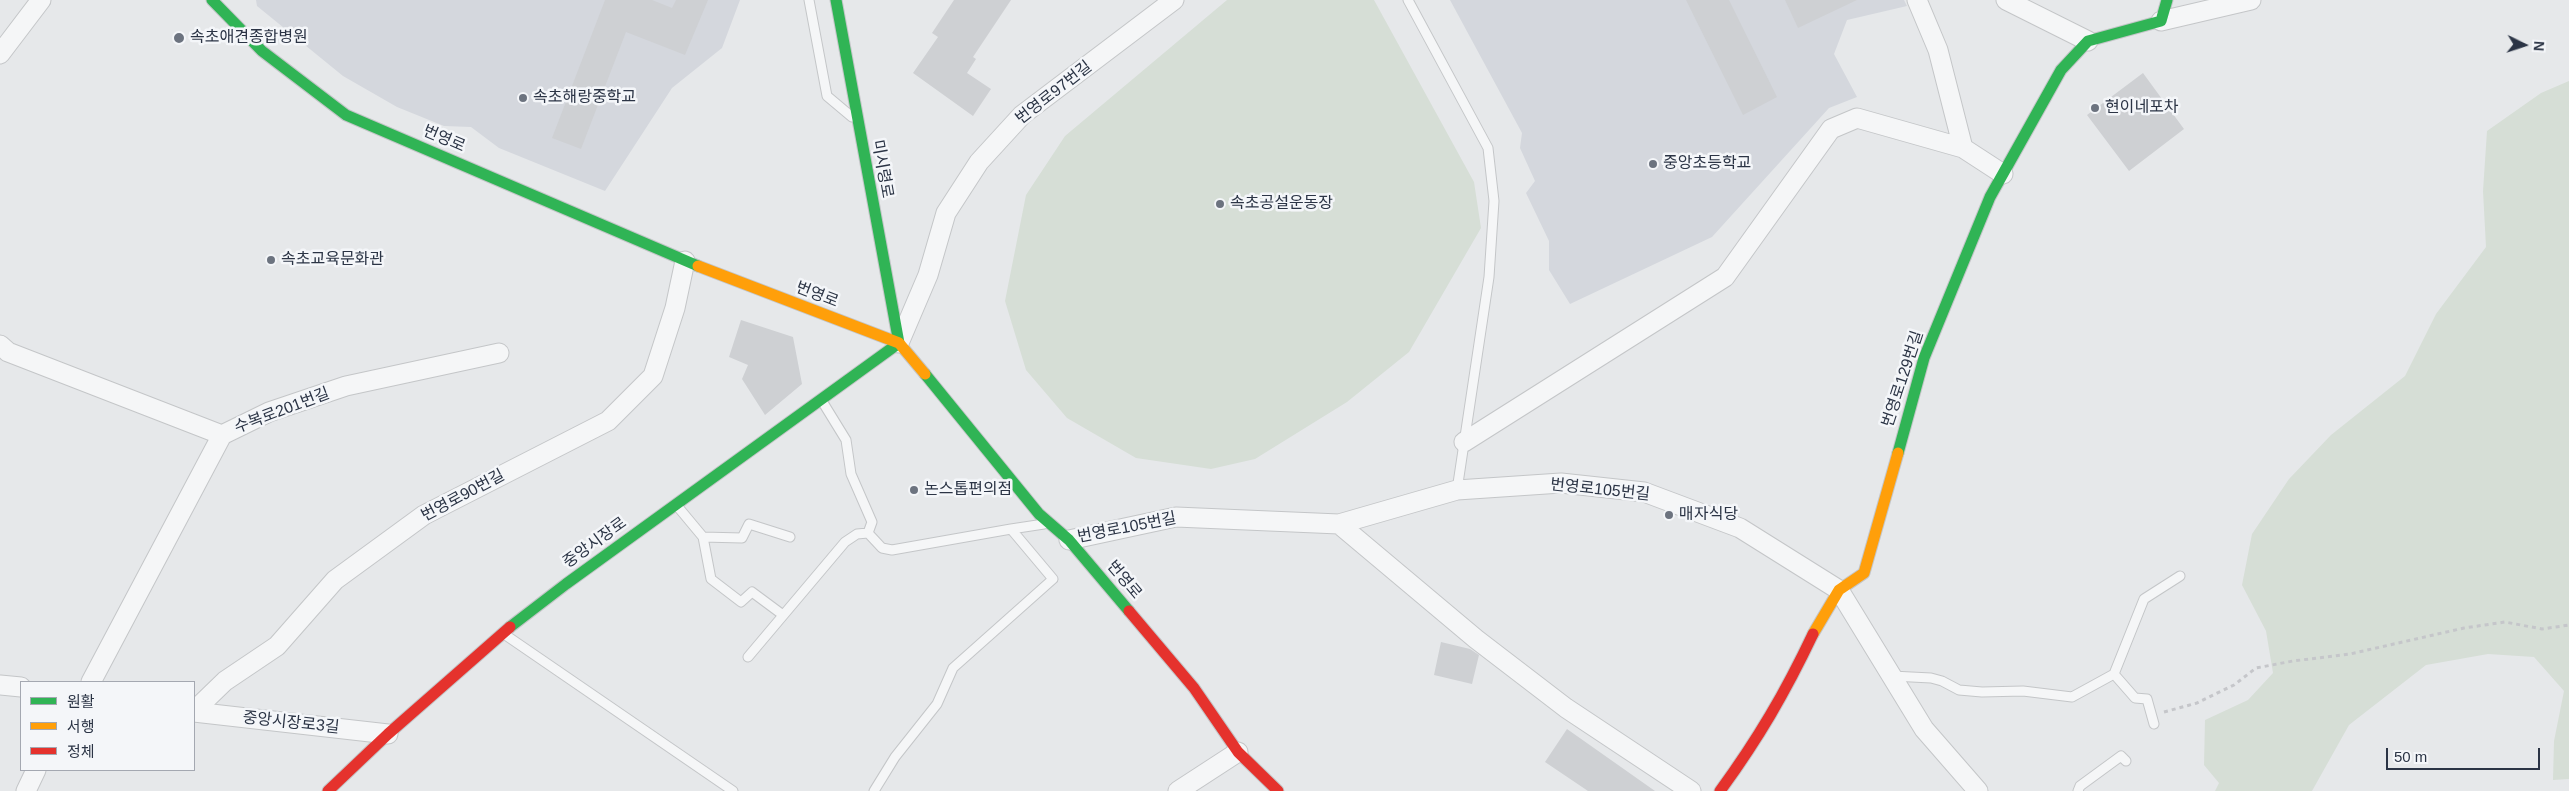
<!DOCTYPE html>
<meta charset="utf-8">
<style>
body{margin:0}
#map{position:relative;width:2569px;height:791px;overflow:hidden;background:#e6e8ea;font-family:Helvetica,"Noto Sans KR",sans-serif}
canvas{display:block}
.legend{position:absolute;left:20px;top:681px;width:175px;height:90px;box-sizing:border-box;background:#f4f6f9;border:1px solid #a4a8b1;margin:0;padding:6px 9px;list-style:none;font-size:15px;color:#2b3445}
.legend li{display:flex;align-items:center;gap:10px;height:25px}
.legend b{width:25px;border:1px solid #a4a8b1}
.north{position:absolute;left:2499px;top:20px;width:50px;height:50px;-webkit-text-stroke:4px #f4f6f9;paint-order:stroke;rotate:94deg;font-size:14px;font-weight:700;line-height:20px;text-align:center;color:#2b3445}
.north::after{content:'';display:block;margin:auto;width:18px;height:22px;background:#2b3445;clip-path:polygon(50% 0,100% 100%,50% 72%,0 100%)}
.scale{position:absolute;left:2386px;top:748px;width:154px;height:22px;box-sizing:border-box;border:2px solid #2b3445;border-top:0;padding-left:6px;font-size:15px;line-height:18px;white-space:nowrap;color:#2b3445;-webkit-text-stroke:4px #f4f6f9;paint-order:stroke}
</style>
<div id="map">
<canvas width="2569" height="791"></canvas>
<ul class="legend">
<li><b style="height:6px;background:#30b455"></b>원활</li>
<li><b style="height:6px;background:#ff9f0a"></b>서행</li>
<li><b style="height:6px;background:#e5322d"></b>정체</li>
</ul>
<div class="north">N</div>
<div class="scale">50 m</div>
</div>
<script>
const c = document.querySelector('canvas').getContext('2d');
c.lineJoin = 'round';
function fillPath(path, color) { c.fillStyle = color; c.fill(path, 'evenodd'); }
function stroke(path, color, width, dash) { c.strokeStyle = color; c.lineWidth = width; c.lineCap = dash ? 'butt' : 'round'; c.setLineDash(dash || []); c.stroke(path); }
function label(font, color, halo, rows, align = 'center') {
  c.font = font + ' Helvetica,"Noto Sans KR",sans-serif'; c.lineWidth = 5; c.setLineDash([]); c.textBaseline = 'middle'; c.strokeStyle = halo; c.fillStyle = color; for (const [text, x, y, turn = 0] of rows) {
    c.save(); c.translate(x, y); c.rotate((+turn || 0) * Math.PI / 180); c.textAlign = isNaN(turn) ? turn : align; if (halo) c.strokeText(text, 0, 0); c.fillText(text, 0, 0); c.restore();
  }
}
const built = new Path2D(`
 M256,0H740L722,48L672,88L605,191L499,148L471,127L444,126L397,107L343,76L257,6Z
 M1450,0H1904L1907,6L1847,20L1834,54L1857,97L1829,108L1712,237L1570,304L1549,270V241L1526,193L1535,181L1520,148L1522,133Z`);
const green = new Path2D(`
 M1227,0H1374L1474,182L1481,228L1409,352L1347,402L1255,459L1211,469L1136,458L1067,418L1026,370L1005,301L1026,195L1065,136Z
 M2569,81V779L2553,780L2554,741L2564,691L2534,657L2488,654L2426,665L2349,725L2312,791H2215L2219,783L2204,765L2205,720L2248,700L2273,673L2266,631L2242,585L2252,534L2289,479L2331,435L2405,376L2436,314L2486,247L2483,191L2487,131L2541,93Z`);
const building = new Path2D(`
 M605,0H652L672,8L676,0H708L685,55L626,32L581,149L552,138Z
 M954,0H1011L973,57L976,59L967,73L991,89L973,116L913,73L938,37L932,33Z
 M1686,0H1729L1777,97L1743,115Z
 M1785,0H1857L1798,28Z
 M2143,73L2184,129L2129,171L2087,115Z
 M741,320L793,337L802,384L765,415L742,379L748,365L729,357Z
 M1441,642L1470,649L1479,655L1472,684L1434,675Z
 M1567,729L1655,791H1588L1545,762Z`);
const path = new Path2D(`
 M2164,712L2197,703L2234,685L2256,668L2293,661L2350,654L2464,628L2505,622L2542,629L2569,625`);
const lane = new Path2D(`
 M809,0L827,96L852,117
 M1408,0L1488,148L1494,201L1489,277L1457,490
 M822,401L846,440L851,474L872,522L868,533
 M678,507L703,537L711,579L741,602L752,592L783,615
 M703,537L742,538L749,524L790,537
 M504,634L733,791
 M748,657L845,542L857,534L868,533L882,548L892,550L1011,529
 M2114,674L2135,698L2147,699L2154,724
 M1892,676L1931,678L1942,681L1959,690L1982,692L2023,691L2072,697L2114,674L2144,599L2180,576
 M874,791L895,757L937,704L953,668L1053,579L1011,529L1044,524
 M2078,791L2080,786L2121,756L2126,761`);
const street = new Path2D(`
 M1917,0L1938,50L1963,148
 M2006,0L2088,41
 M2161,21L2251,0
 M0,54L41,0
 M899,343L928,275L946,213L979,162L1022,115L1174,0
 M0,345L8,352L222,435
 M1464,442L1725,277L1831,129L1857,118L1963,148L2003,174
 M1339,524L1476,639L1566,708L1691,791
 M1069,540L1176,517L1339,524L1457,490L1561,483L1644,492L1740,528L1839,590L1924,729L1978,791
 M91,682L222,435L269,412L346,386L499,353
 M0,685L21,687
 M194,711L225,681L277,646L335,580L424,515L608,421L653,376L675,308L685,261
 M194,712L388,734
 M26,791L36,770
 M1178,791L1238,752`);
const fast = new Path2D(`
 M212,0L262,51L346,115L698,266
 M836,0L899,343
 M925,374L1039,514L1069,540L1129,611
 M1898,453L1924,358L1990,197L2061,70L2088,41L2161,21L2167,0
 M510,627L566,584L899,343`);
const slow = new Path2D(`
 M698,266L899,343L925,374
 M1813,634L1839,590L1864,573L1898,453`);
const jam = new Path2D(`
 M1129,611L1194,688L1238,752L1278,791
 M328,791L388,734L510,627
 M1720,791C1758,739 1785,693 1813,634`);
const markers = [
 [179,38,6,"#6c737f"],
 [523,98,5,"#6c737f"],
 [2095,108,5,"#6c737f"],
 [1653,164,5,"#6c737f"],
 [1220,204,5,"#6c737f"],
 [271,260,5,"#6c737f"],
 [914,490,5,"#6c737f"],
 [1669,515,5,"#6c737f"]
];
const poiNames = [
 ["속초애견종합병원",190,38],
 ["속초해랑중학교",533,98],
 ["현이네포차",2105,108],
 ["중앙초등학교",1663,164],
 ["속초공설운동장",1230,204],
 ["속초교육문화관",281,260],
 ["논스톱편의점",924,490],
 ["매자식당",1679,515]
];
const streetNames = [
 ["번영로97번길",1054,93,-38],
 ["번영로",444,139,23],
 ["미시령로",882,169,80],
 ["번영로",817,295,21],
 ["번영로129번길",1903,379,-72],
 ["수복로201번길",282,411,-21],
 ["번영로105번길",1600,490,6],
 ["번영로90번길",463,496,-28],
 ["번영로105번길",1127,528,-11],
 ["중앙시장로",595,543,-36],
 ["번영로",1124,580,50],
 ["중앙시장로3길",291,723,6]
];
fillPath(built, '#d4d7dd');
fillPath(green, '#d6ded6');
fillPath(building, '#ced0d3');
stroke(lane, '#c4c6c8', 11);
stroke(street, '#c4c6c8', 21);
stroke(fast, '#c4c6c8', 13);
stroke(slow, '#c4c6c8', 13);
stroke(jam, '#c4c6c8', 13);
stroke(path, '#c5c6ca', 3, [4, 4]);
stroke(lane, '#f5f6f7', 9);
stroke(street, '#f5f6f7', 19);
stroke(fast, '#30b455', 11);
stroke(slow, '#ff9f0a', 11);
stroke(jam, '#e5322d', 11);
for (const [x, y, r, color] of markers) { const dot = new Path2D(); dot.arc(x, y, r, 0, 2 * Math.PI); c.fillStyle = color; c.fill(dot); stroke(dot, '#f4f6f9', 2); }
label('16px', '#2b3445', '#f4f6f9', poiNames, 'left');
label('16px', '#2b3445', '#f4f6f9', streetNames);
</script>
